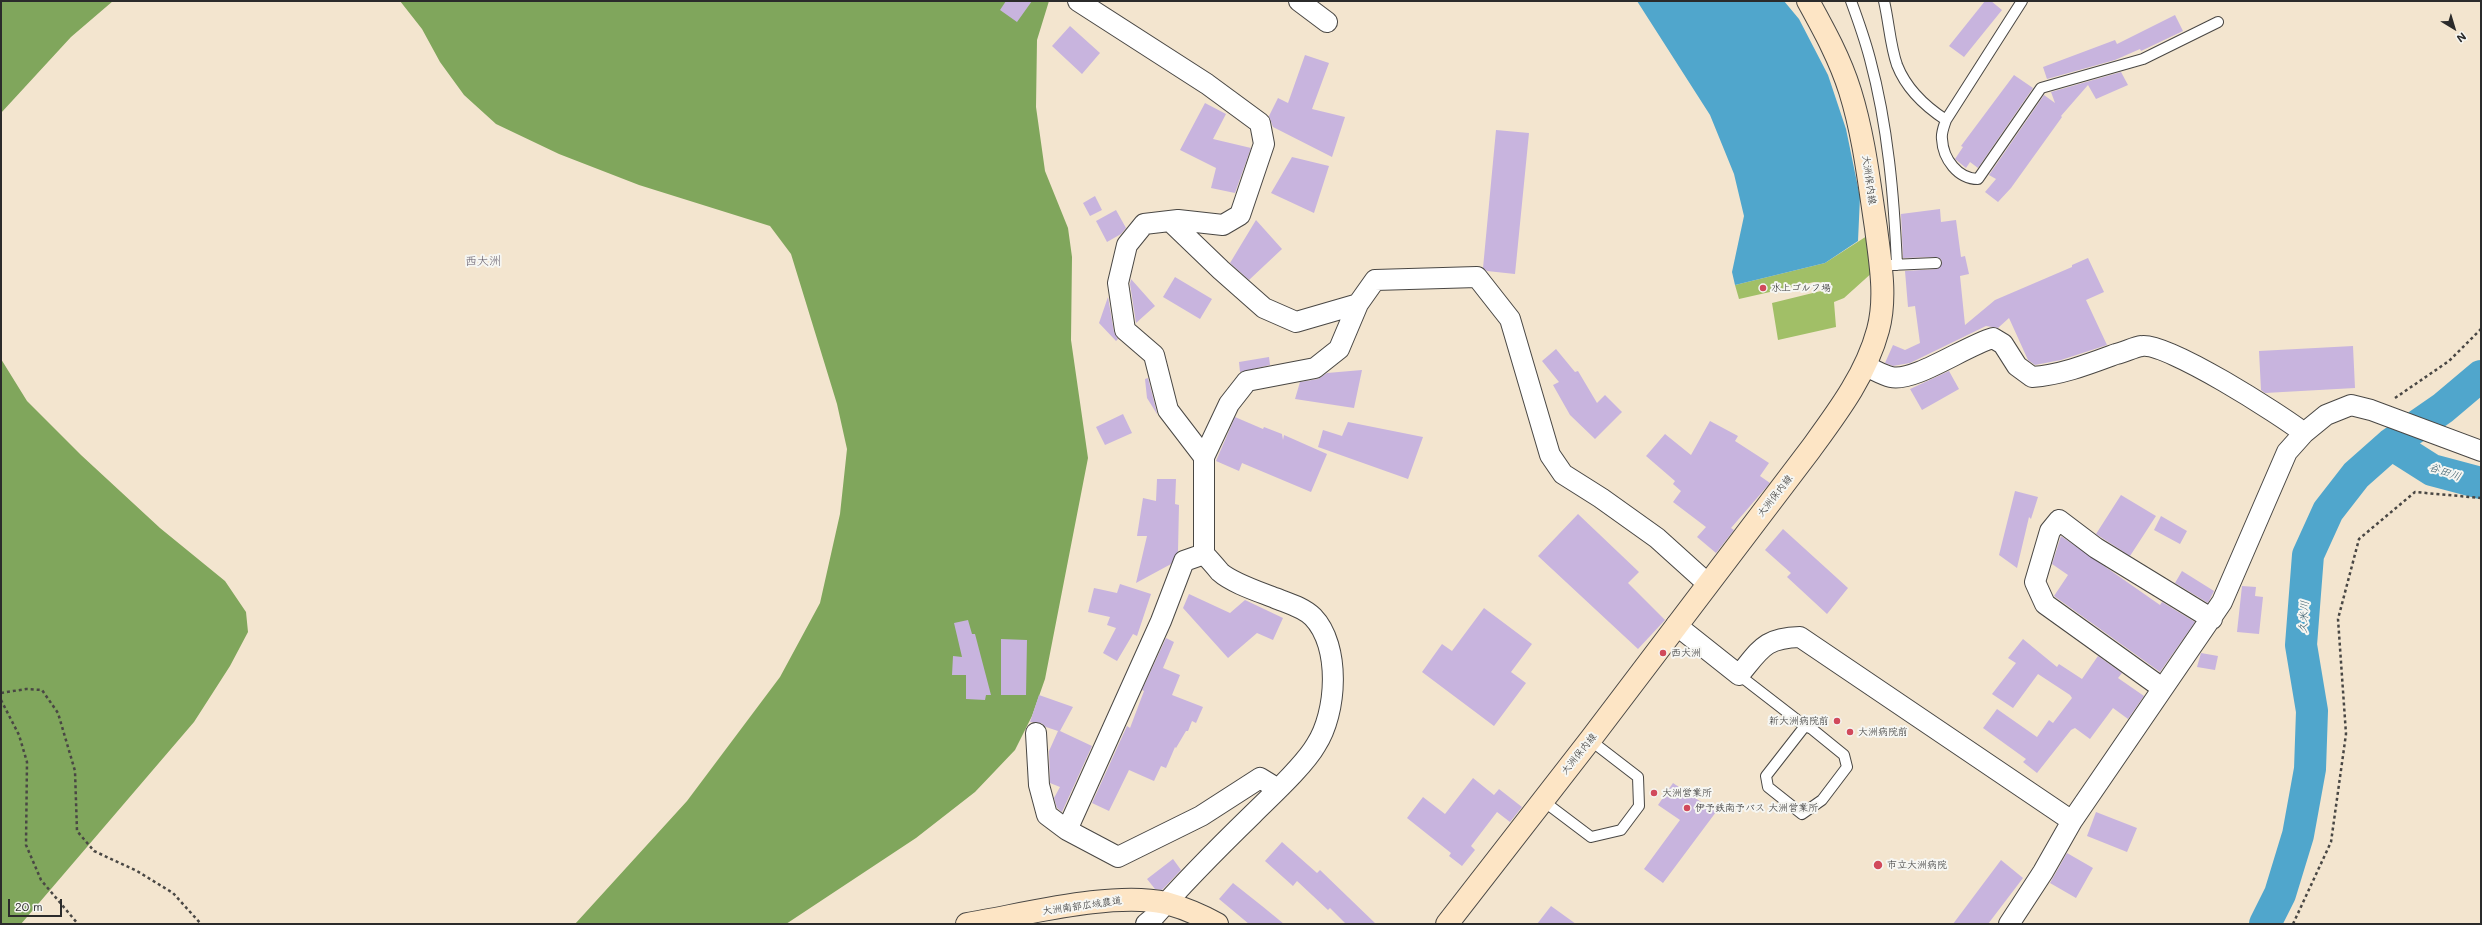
<!DOCTYPE html>
<meta charset="utf-8">
<style>
body{margin:0}
#map{position:relative;width:2482px;height:925px;overflow:hidden;background:#f3e5cf;font-family:Mali,sans-serif}
canvas{display:block}
.frame{position:absolute;inset:0;border:2px solid #2b2b2b;pointer-events:none}
.north{position:absolute;left:2434px;top:8px;width:40px;height:40px;-webkit-text-stroke:3px #f6f6f2;paint-order:stroke;rotate:142deg;font-size:11px;font-weight:700;line-height:16px;text-align:center;color:#2b2b2b}
.north::after{content:'';display:block;margin:auto;width:14px;height:18px;background:#2b2b2b;clip-path:polygon(50% 0,100% 100%,50% 72%,0 100%)}
.scale{position:absolute;left:8px;top:899px;width:54px;height:18px;box-sizing:border-box;border:2px solid #2b2b2b;border-top:0;padding-left:5px;font-size:12px;line-height:14px;white-space:nowrap;color:#2b2b2b;-webkit-text-stroke:3px #f6f6f2;paint-order:stroke}
</style>
<div id="map">
<canvas width="2482" height="925"></canvas>
<div class="frame"></div>
<div class="north">N</div>
<div class="scale">20 m</div>
</div>
<script>
const c = document.querySelector('canvas').getContext('2d');
c.lineJoin = 'round';
function fillPath(path, color) { c.fillStyle = color; c.fill(path, 'evenodd'); }
function stroke(path, color, width, dash) { c.strokeStyle = color; c.lineWidth = width; c.lineCap = dash ? 'butt' : 'round'; c.setLineDash(dash || []); c.stroke(path); }
function label(font, color, halo, rows, align = 'center') {
  c.font = font + ' Mali,"Klee One",sans-serif'; c.lineWidth = 4; c.setLineDash([]); c.textBaseline = 'middle'; c.strokeStyle = halo; c.fillStyle = color; for (const [text, x, y, turn = 0] of rows) {
    c.save(); c.translate(x, y); c.rotate((+turn || 0) * Math.PI / 180); c.textAlign = isNaN(turn) ? turn : align; if (halo) c.strokeText(text, 0, 0); c.fillText(text, 0, 0); c.restore();
  }
}
const green = new Path2D(`
 M1870,234L1874,271L1844,298L1834,302L1836,327L1778,340L1772,303L1825,290L1829,283L1814,282L1739,299L1735,285L1825,263Z`);
const forest = new Path2D(`
 M1,1H113L71,37L1,113Z
 M400,1H1049L1037,40L1036,107L1045,171L1068,228L1072,257L1071,340L1088,458L1045,679L1032,716L1015,750L975,792L916,838L786,924H575L687,801L780,677L820,603L840,514L847,449L837,404L791,254L770,226L639,185L559,154L496,124L464,95L440,62L422,29Z
 M1,359L27,401L81,455L160,528L225,581L246,612L248,632L230,666L194,722L21,924H1Z`);
const water = new Path2D(`
 M1637,1H1784L1799,19L1828,75L1846,129L1860,197L1858,241L1825,263L1735,285L1732,272L1744,216L1734,174L1710,115Z`);
const river = new Path2D(`
 M2391,444L2432,470L2481,483
 M2265,924L2280,894L2298,835L2310,769L2312,711L2301,645L2308,555L2328,511L2356,475L2391,444L2443,408L2481,376`);
const building = new Path2D(`
 M1006,1H1032L1017,22L1000,10Z
 M1985,1H1991L2002,10L1964,57L1949,46Z
 M2175,15L2183,31L2141,51L2140,49L2115,60L2047,79L2043,67L2115,40L2117,44Z
 M1070,26L1100,53L1082,74L1052,46Z
 M1305,55L1329,63L1312,109L1345,117L1332,157L1273,127L1269,116L1278,98L1288,103Z
 M2121,72L2128,85L2096,99L2088,85L2061,116L2062,117L2011,188L1998,202L1985,192L1996,179L1989,175L2044,95L2055,103L2051,92Z
 M2014,75L2033,88L1978,168L1970,162L1966,168L1955,159L1963,147L1961,146Z
 M1205,103L1226,114L1213,139L1251,148L1235,193L1211,188L1216,168L1180,150Z
 M1496,130L1529,133L1515,274L1487,271L1483,268Z
 M1292,157L1329,166L1314,213L1271,193Z
 M1095,196L1102,210L1090,216L1083,203Z
 M1940,209L1941,222L1956,220L1961,257L1965,256L1969,274L1960,276L1965,325L1995,300L2072,267V265L2088,258L2104,292L2086,300L2107,345L2061,360L2035,365L2028,360L2009,318L1998,328L1986,326L1910,363L1893,366L1885,363L1893,345L1905,350L1920,343L1915,306L1908,307L1905,271L1937,269L1942,263L1941,259L1936,257L1903,258L1901,214Z
 M1116,210L1126,228L1121,234L1107,242L1096,221Z
 M1256,220L1282,249L1249,280L1230,263Z
 M1175,277L1212,299L1200,319L1163,297Z
 M1131,279L1155,306L1136,323L1130,284Z
 M1108,297L1114,332L1118,339L1116,341L1099,323Z
 M2353,346L2355,388L2265,393L2261,390L2259,351Z
 M1556,349L1575,372L1578,371L1597,403L1605,395L1622,412L1595,439L1570,415L1553,385L1559,382L1542,361Z
 M1269,357L1270,365L1240,372L1239,362Z
 M1362,370L1354,408L1295,399L1300,382L1318,379L1327,373Z
 M1949,371L1959,389L1922,410L1910,389Z
 M1148,378L1157,413V414L1147,398L1145,379Z
 M1123,414L1132,433L1105,445L1096,427Z
 M1235,417L1263,429L1264,427L1282,434L1283,440L1284,435L1327,454L1311,492L1242,463L1239,471L1216,461Z
 M1710,421L1738,436L1735,441L1769,463L1760,476L1770,483L1731,528L1734,530L1716,553L1697,537L1706,527L1673,502L1681,491L1673,484L1675,481L1646,456L1665,434L1691,455Z
 M1348,422L1423,437L1408,479L1318,447L1323,430L1342,436Z
 M1157,479H1176L1175,504L1179,505L1178,551L1171,564L1136,583L1147,536H1137L1143,498L1156,501Z
 M2015,491L2038,497L2031,519L2029,517L2017,568L1999,555Z
 M2121,495L2156,516L2130,556L2096,534Z
 M1578,514L1639,572L1628,583L1665,620L1638,649L1538,556Z
 M2161,516L2187,531L2180,544L2154,530Z
 M1783,529L1848,588L1827,614L1787,577L1791,573L1765,550Z
 M2061,536L2160,605L2162,602L2195,622L2160,672L2054,596L2068,575L2052,564Z
 M2182,571L2214,591L2208,603L2175,583Z
 M1120,584L1151,594L1137,636L1133,634L1117,661L1103,653L1116,628L1107,625L1110,617L1088,612L1094,588L1117,593Z
 M2242,586L2256,587L2255,596L2263,597L2259,634L2237,632Z
 M1189,594L1230,613L1245,600L1283,618L1273,640L1257,633L1228,658L1183,608Z
 M1484,608L1532,644L1511,672L1526,683L1494,726L1422,672L1442,644L1452,651Z
 M968,620L972,634H975L991,695H986L985,700L966,699V675H952L953,656L962,657L954,623Z
 M1166,638L1174,642L1163,668L1180,675L1172,695L1203,707L1196,723L1192,721L1188,731H1186L1176,748L1175,747L1166,768L1161,766L1154,781L1129,770L1109,811L1092,803L1127,726L1130,728L1144,691L1142,690Z
 M1001,639L1027,640L1026,695H1001Z
 M2023,639L2057,667L2059,664L2082,679L2098,656L2122,673L2118,678L2144,696L2128,719L2113,708L2090,739L2075,728L2071,730L2037,773L2023,762L2026,759L1983,728L1997,709L2037,737L2049,720L2053,723L2072,698L2070,695L2038,674L2013,708L1992,694L2016,663L2008,658Z
 M2201,653L2218,656L2215,670L2197,667Z
 M1039,695L1073,707L1060,731L1092,746L1062,812L1057,808L1054,798L1060,787L1050,783L1049,751L1058,731L1046,727L1041,723L1030,722Z
 M1473,778L1494,795L1499,789L1522,807L1510,822L1497,812L1471,846L1475,850L1462,866L1449,856L1451,853L1407,818L1423,797L1445,814Z
 M1673,783L1716,812L1663,883L1644,869L1680,820L1658,805Z
 M2096,812L2137,828L2127,852L2087,836Z
 M1282,842L1317,873L1320,870L1376,924H1346L1330,908L1328,910L1297,881L1293,886L1265,861Z
 M2067,853L2093,868L2076,898L2050,883Z
 M1173,859L1181,870L1162,890L1155,889L1147,879Z
 M2001,860L2023,878L1988,924H1953Z
 M1233,883L1262,906L1284,924H1249L1219,899Z
 M1551,906L1576,924H1537Z`);
const path = new Path2D(`
 M2395,398L2449,361L2481,329
 M1,693L26,689L42,690L58,713L75,771L77,831L94,851L137,871L173,893L201,924
 M1,700L19,735L27,762L26,845L41,880L78,924
 M2293,924L2331,842L2346,734L2338,619L2359,539L2415,492L2481,498`);
const lane = new Path2D(`
 M1851,1C1858,20 1865,40 1870,59C1888,126 1894,197 1897,265
 M1884,1C1889,22 1890,45 1897,65C1906,88 1926,107 1946,120
 M2022,1L1946,120C1944,126 1941,133 1942,139C1943,159 1958,179 1978,179L2041,88L2143,59L2218,22
 M1891,265L1936,263
 M1739,675L1805,726L1812,729L1844,755L1847,767L1822,800L1802,814L1768,787L1766,776L1805,726
 M1542,800L1591,837L1621,830L1639,806L1638,777L1590,740`);
const street = new Path2D(`
 M1078,1L1207,84L1260,123L1264,144L1240,215L1223,225L1178,220L1144,224L1127,245L1118,283L1125,330L1154,355L1168,410L1204,457
 M1299,1L1327,22
 M1170,221L1221,270L1264,308L1296,322L1358,304
 M1865,366C1873,369 1882,375 1891,377C1915,382 1965,346 1993,338L2003,344L2017,366L2032,377C2061,375 2089,364 2116,354C2125,352 2134,347 2142,346C2167,342 2281,415 2304,433
 M1204,554L1184,561L1161,621L1067,830L1118,857L1201,816L1260,778L1278,789
 M1676,625L1739,675C1761,649 1764,638 1800,637L2072,821
 M2162,688L2045,604L2035,582L2050,531L2059,520L2096,548L2212,619
 M1036,733L1039,785L1047,815L1067,830
 M1146,924L1152,919C1184,882 1218,848 1253,814C1271,796 1304,766 1316,745C1337,713 1341,646 1313,617C1303,607 1287,603 1275,598C1260,592 1232,583 1220,572C1215,566 1210,560 1204,554V457L1229,404L1247,381L1315,368L1339,349L1358,304L1375,280L1477,277L1510,319L1550,455L1563,474L1601,498L1657,538L1708,584
 M2009,924L2043,872L2072,821L2222,602L2287,452L2304,433L2326,415L2351,405L2371,410L2481,451`);
const secondary = new Path2D(`
 M967,924C1023,915 1112,891 1166,903C1184,908 1201,915 1217,924
 M1447,924L1590,740L1810,450C1837,413 1866,375 1878,330C1887,297 1880,261 1876,228C1869,182 1864,136 1850,91C1840,59 1824,30 1808,1`);
const markers = [
 [1763,288,4,"#d1495b"],
 [1663,653,4,"#d1495b"],
 [1837,721,4,"#d1495b"],
 [1850,732,4,"#d1495b"],
 [1654,793,4,"#d1495b"],
 [1687,808,4,"#d1495b"],
 [1878,865,5,"#d1495b"]
];
const streetNames = [
 ["大洲保内線",1869,180,82],
 ["大洲保内線",1775,496,-52],
 ["大洲保内線",1579,754,-51],
 ["大洲南部広域農道",1082,906,-8]
];
const poiNames = [
 ["水上ゴルフ場",1771,288],
 ["西大洲",1671,653],
 ["新大洲病院前",1829,721,"right"],
 ["大洲病院前",1858,732],
 ["大洲営業所",1662,793],
 ["伊予鉄南予バス 大洲営業所",1695,808],
 ["市立大洲病院",1887,865]
];
const waterNames = [
 ["谷田川",2445,472,19],
 ["久米川",2304,617,-86]
];
const quarterNames = [
 ["西大洲",483,261]
];
fillPath(green, '#a1bf67');
fillPath(forest, '#80a65c');
fillPath(water, '#50a6cc');
stroke(river, '#50a6cc', 32);
fillPath(building, '#c8b4de');
stroke(lane, '#494744', 12);
stroke(street, '#494744', 22);
stroke(secondary, '#494744', 24);
stroke(path, '#494744', 2.5, [3, 3]);
stroke(lane, '#fff', 10);
stroke(street, '#fff', 20);
stroke(secondary, '#fde5c5', 22);
for (const [x, y, r, color] of markers) { const dot = new Path2D(); dot.arc(x, y, r, 0, 2 * Math.PI); c.fillStyle = color; c.fill(dot); stroke(dot, '#f6f6f2', 1.5); }
label('10px', '#2b2b2b', '#f6f6f2', streetNames);
label('10px', '#2b2b2b', '#f6f6f2', poiNames, 'left');
label('italic 11px', '#3a5c6b', '#f6f6f2', waterNames);
label('12px', '#625b6a', '#f6f6f2', quarterNames);
</script>
